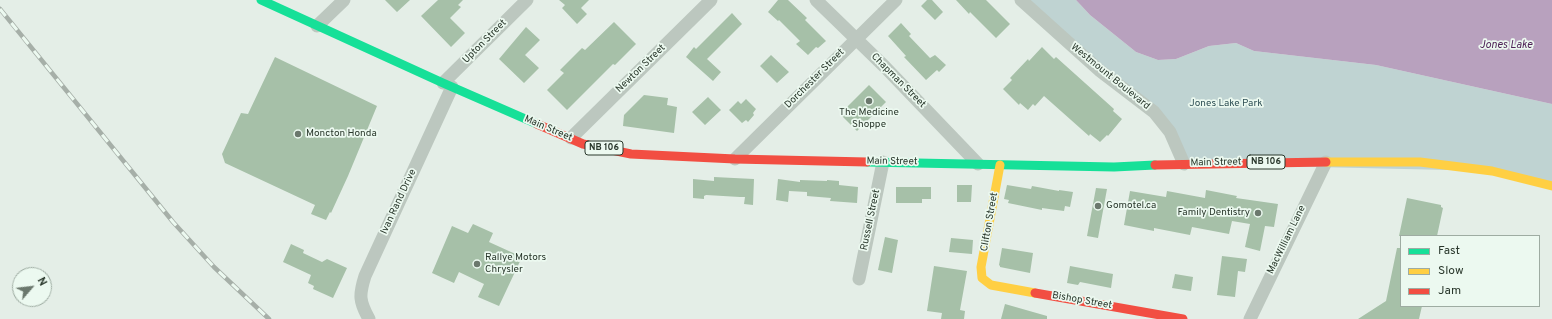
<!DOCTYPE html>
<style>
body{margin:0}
#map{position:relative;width:1552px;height:319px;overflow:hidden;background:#e4eee7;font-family:Overpass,sans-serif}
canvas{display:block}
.legend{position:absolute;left:1400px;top:235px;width:140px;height:72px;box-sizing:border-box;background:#ecf9f0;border:1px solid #9eaca2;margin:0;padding:5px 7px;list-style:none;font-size:12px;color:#2a382c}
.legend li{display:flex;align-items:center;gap:8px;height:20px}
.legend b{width:20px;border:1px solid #9eaca2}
.north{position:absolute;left:12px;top:267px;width:40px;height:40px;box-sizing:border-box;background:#ecf9f0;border:1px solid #9eaca2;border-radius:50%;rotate:62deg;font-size:11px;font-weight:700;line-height:16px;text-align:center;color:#2a382c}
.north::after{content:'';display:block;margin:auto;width:14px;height:18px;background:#6b786d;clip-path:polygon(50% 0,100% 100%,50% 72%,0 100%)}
</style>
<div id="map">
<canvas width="1552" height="319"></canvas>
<ul class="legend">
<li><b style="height:5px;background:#16e098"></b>Fast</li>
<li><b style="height:5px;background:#ffcf43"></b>Slow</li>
<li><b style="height:5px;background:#f24e42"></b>Jam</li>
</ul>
<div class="north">N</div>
</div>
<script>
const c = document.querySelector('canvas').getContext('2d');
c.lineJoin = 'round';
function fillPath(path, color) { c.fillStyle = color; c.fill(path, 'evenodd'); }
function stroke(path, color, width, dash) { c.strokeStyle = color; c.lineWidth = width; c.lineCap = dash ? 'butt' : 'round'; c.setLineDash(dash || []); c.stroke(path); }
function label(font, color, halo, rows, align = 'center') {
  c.font = font + ' Overpass,sans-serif'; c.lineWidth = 3.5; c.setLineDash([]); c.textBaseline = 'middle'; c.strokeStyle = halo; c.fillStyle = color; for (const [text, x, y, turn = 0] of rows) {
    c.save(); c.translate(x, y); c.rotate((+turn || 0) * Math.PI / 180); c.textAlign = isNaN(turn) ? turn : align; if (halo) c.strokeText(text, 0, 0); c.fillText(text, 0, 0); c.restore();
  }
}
const green = new Path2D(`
 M1021,0H1076L1090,15L1136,52L1158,60L1176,59L1209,46L1236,43L1254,51L1376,65L1552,104V186L1492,171L1184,164L1170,132Z`);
const water = new Path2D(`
 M1076,0H1552V104L1376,65L1254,51L1236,43L1209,46L1176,59L1158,60L1136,52L1090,15Z`);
const building = new Path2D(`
 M385,0H410L397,12Z
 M438,0H463L458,5L461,7L450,18L465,33L451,47L421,16Z
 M559,0H589L581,8L587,14L577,24L562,8L565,5Z
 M778,0H788L807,18L805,20L826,41L818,48L816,47L808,55L796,44L800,41L779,20L778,21L768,12Z
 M927,0H932L943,12L935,20L921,6Z
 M956,0H986L1010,24L996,38L970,12L969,14Z
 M732,13L742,24L707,59L721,72L713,81L686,57L694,47L696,49Z
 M614,22L636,44L615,65L613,64L567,110L547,90L564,73L560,70L582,48L585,50Z
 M901,23L911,34L909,36L930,58L935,55L946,65L939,72L937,70L926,80L904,57L906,56L888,36Z
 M526,27L540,40L525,55L539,68L524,83L499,59Z
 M1042,47L1054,59L1056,57L1114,109L1113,111L1122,119L1108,136L1107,135L1100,142L1090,134L1089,136L1044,96L1035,106L1033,104L1028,110L1020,103L1019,105L1003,89L1012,80L1010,78L1028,59L1029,61Z
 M771,55L789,72L777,83L760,66Z
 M275,57L377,106L348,176L331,213L330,212L326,220L311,214L315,205L225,163L222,154L241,113L248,114Z
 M869,85L886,102L857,131L840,114Z
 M644,95L668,98L667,105L677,107L674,133L623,126L624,115Z
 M708,97L721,110L705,125L692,112Z
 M746,99L756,109L753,113L754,115L748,122L746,120L742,123L729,110L738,101L741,104Z
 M714,177L754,179L753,205L744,204L745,197H740L706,195L704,196V199L693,198V179L714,181Z
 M778,179L800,182V180L827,181V180L839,181V185L858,187L857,203L830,201L831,198L807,196V192L789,191L788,202L776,200Z
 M957,185H972L971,202H957Z
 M1007,185L1031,189L1032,186L1059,191V190L1073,192L1070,207L1065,206L1064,211L1042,208V210L1008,203L1009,200L1004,199Z
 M896,187H931V199H922V203H896Z
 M1096,188L1107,189L1098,238L1087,236Z
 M1206,190L1237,196L1236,198L1278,204L1274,227L1265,226L1260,251L1245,247L1250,224L1232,221L1229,234L1192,227L1190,235L1154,228V231L1124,225L1130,191L1166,197L1167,191L1205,198Z
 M1407,198L1441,205V207L1443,208L1437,236H1399Z
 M473,224L493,233L489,242L522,257L499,306L478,297L484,284L459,272L454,283L432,273L452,226L468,233Z
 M885,237L898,240L892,273L878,270Z
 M951,238L973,240L972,254L949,252Z
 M291,244L304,250L303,253L322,262L327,259L347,268L333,298L313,289L314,286L308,283L311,275L283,262Z
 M1002,248L1033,253L1030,273L1000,267V266L999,265Z
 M1397,248H1401V306H1422L1419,319H1358L1386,301Z
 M1222,256L1247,259L1245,272L1238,271L1235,297L1217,295Z
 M934,266L967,271L960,310L965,311L964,319H941L942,313L927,311Z
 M1070,266L1113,274L1111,288L1080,282L1078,285L1067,283Z
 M1175,274L1193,277L1191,291L1172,288Z
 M1005,304L1047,316V319H1001Z`);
const street = new Path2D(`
 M816,0L885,67L978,164
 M1021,0L1099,70L1154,112L1170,132L1184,164
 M317,26L344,0
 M443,83L527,0
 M571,138L711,0
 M735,159L896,0
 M859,279L883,162
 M369,319C359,301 359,295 365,276L452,87
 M1250,319L1326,162`);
const fast = new Path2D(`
 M261,0L443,83L537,124
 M867,162L1114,167L1155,165`);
const slow = new Path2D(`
 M1326,162H1420L1492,171L1552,186
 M1000,165L981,267L982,278L991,285L1035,293`);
const jam = new Path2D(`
 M537,124L583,144L631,154L735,159L867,162
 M1155,165L1326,162
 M1035,293L1183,319`);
const rail = new Path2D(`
 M0,9L173,222L214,267L269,319`);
const markers = [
 [869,101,4,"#6b786d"],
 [298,134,4,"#6b786d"],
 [1098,206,4,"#6b786d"],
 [1258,213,4,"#6b786d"],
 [477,264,4,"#6b786d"]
];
const shields = [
 [604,148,38],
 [1266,162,38]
];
const shieldNames = [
 ["NB 106",604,148],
 ["NB 106",1266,162]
];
const streetNames = [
 ["Upton Street",485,42,-45],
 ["Newton Street",641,69,-44],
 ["Westmount Boulevard",1110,77,39],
 ["Dorchester Street",815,79,-45],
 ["Chapman Street",898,81,45],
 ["Main Street",548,129,23],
 ["Main Street",892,162,1],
 ["Main Street",1216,163,-1],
 ["Ivan Rand Drive",399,202,-65],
 ["Russell Street",871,220,-78],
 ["Clifton Street",990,222,-80],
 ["MacWilliam Lane",1287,240,-64],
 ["Bishop Street",1082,301,10]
];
const parkNames = [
 ["Jones Lake Park",1226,104]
];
const poiNames = [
 ["The Medicine",869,113,"center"],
 ["Shoppe",869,125,"center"],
 ["Moncton Honda",306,134],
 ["Gomotel.ca",1106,206],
 ["Family Dentistry",1250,213,"right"],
 ["Rallye Motors",485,258],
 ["Chrysler",485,270]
];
const waterNames = [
 ["Jones Lake",1506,46]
];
fillPath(green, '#bfd3d2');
fillPath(water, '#b8a1be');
fillPath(building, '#a6c0a8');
stroke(street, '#bcc7bf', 13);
stroke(fast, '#16e098', 9);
stroke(slow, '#ffcf43', 9);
stroke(jam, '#f24e42', 9);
stroke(rail, '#a6afa8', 4.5);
stroke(rail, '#ecf9f0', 3, [9]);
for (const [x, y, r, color] of markers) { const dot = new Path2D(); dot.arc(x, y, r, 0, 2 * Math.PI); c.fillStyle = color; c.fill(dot); stroke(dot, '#ecf9f0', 1.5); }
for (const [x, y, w] of shields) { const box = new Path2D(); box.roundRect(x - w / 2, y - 7, w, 14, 3); c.fillStyle = '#ecf9f0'; c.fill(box); stroke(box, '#2a382c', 1); }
label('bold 9px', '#2a382c', null, shieldNames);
label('10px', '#2a382c', '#ecf9f0', streetNames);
label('10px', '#2f5055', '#ecf9f0', parkNames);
label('10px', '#2a382c', '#ecf9f0', poiNames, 'left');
label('italic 11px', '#4f2257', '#ecf9f0', waterNames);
</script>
